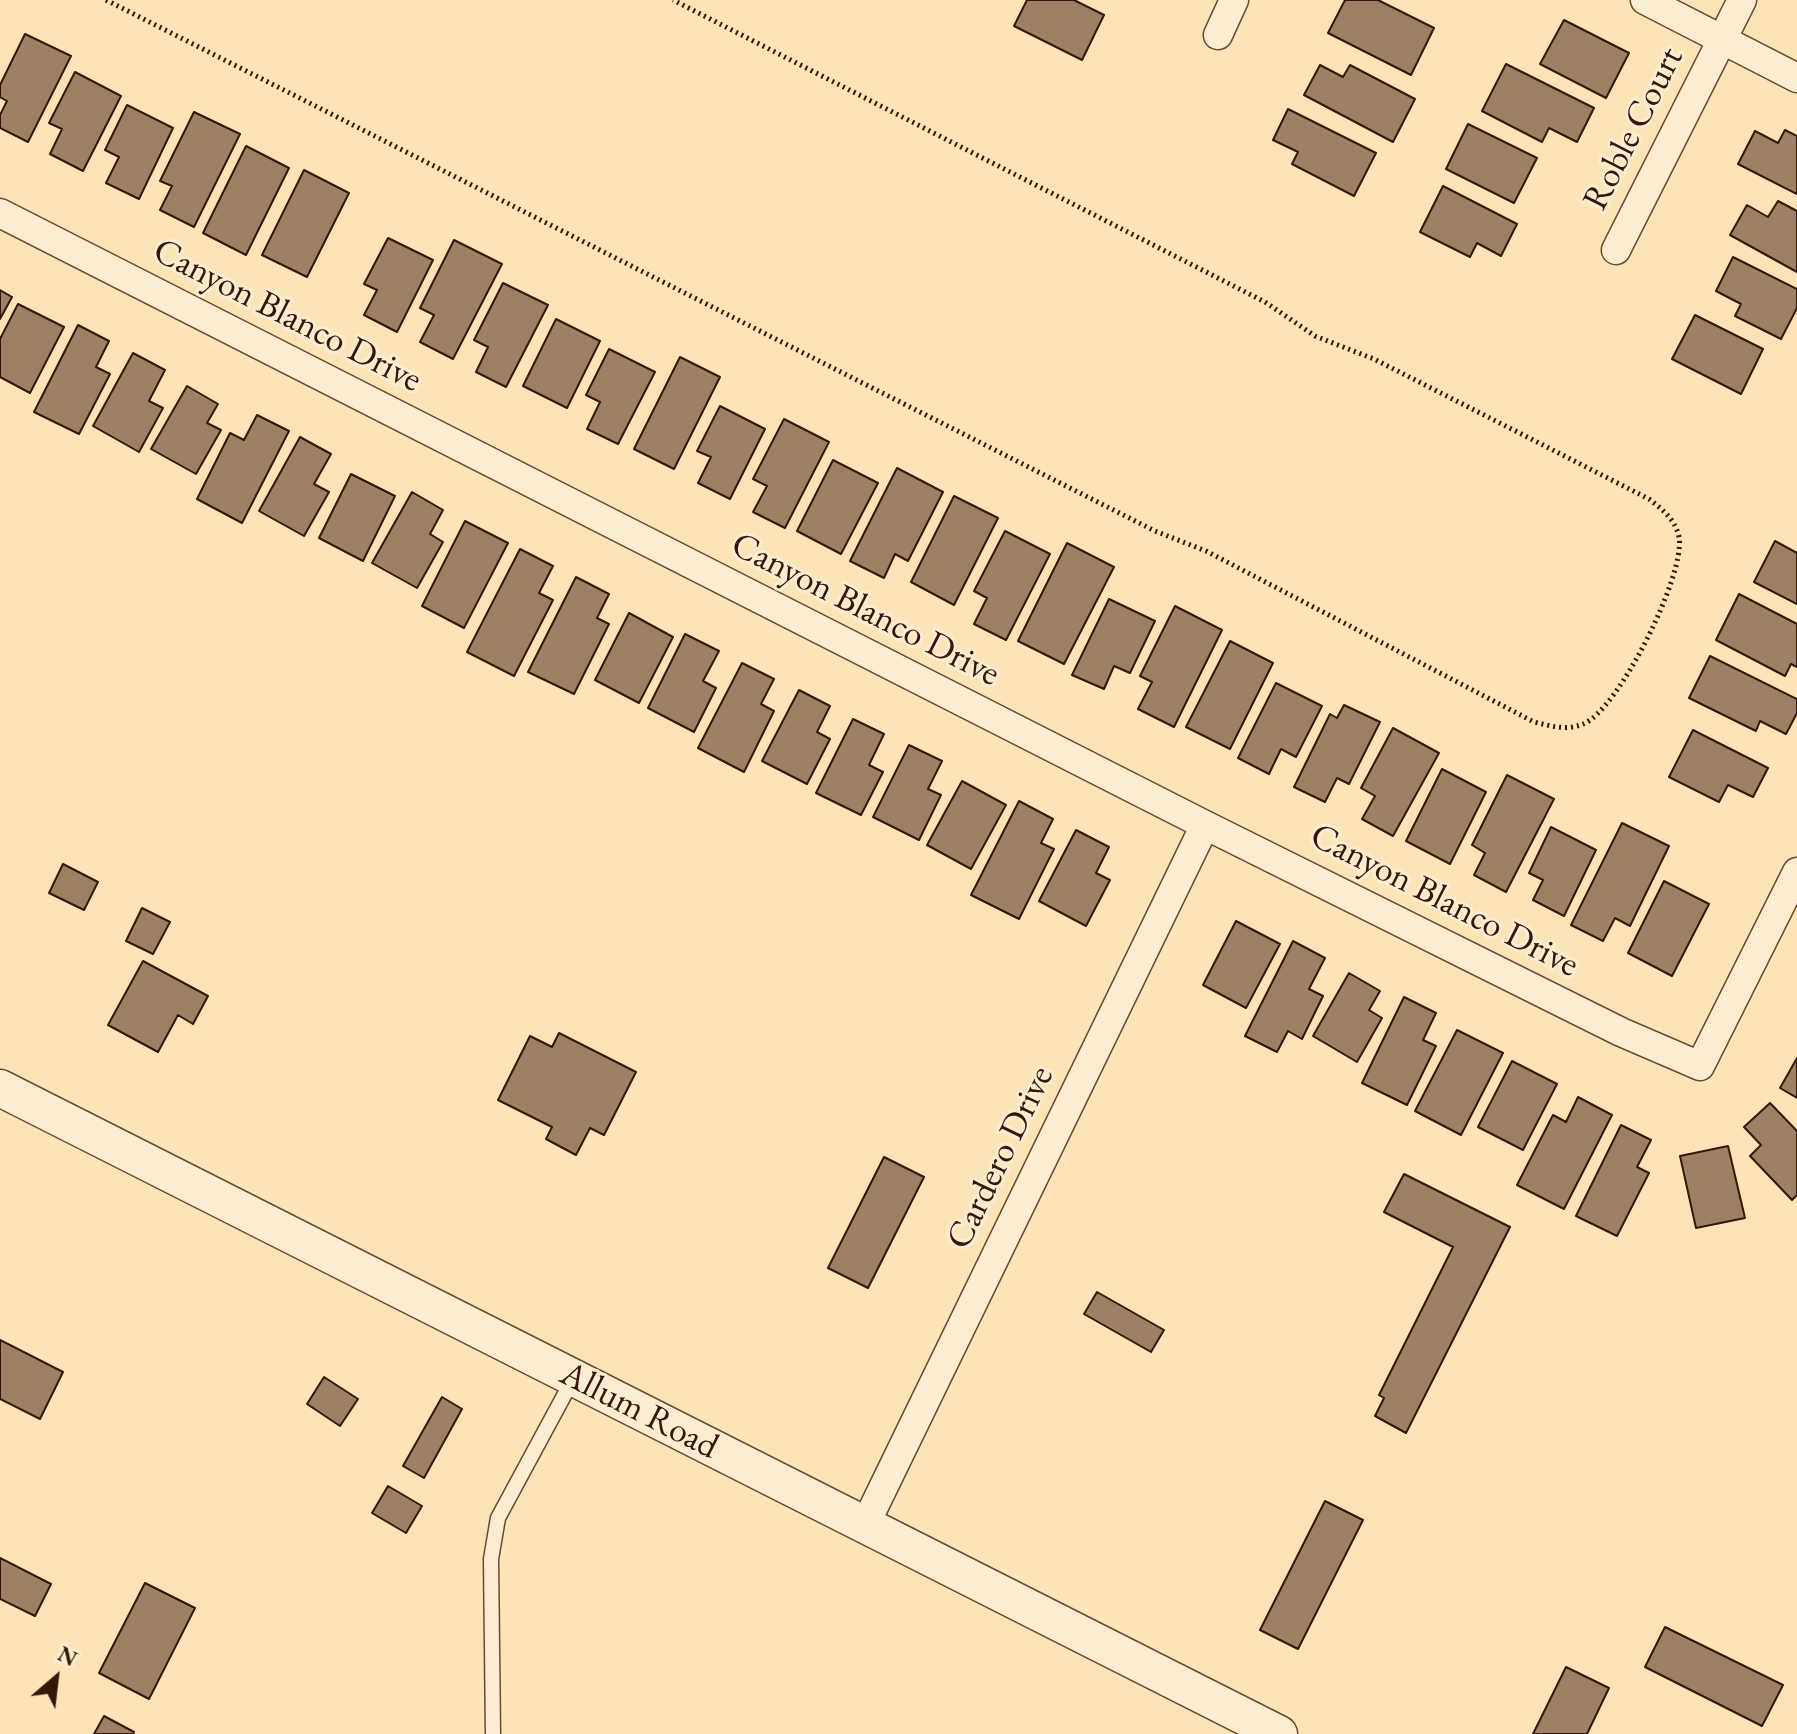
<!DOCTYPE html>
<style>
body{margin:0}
#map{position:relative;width:1797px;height:1734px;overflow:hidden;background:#fce4b6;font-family:"EB Garamond",serif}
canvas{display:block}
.north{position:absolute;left:16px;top:1638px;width:80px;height:80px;-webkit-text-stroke:6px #fdedd0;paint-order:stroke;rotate:28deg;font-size:22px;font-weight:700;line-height:32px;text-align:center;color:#371607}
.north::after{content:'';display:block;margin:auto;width:28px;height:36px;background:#371607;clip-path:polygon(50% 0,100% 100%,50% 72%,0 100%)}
</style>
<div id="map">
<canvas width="1797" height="1734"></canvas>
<div class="north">N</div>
</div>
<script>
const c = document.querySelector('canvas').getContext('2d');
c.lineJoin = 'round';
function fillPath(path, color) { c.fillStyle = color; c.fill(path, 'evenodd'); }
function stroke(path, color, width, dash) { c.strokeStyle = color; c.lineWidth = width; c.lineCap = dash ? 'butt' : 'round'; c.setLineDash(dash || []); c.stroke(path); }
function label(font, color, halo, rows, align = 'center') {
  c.font = font + ' "EB Garamond",serif'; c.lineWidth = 6; c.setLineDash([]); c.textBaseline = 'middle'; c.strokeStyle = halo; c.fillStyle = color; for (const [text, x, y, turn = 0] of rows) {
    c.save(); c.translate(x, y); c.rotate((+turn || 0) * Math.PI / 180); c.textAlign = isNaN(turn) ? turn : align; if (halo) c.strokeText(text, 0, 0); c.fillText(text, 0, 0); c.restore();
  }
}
const building = new Path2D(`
 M1027,0H1074L1104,15L1082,60L1014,26Z
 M1345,0H1378L1434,28L1411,75L1328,33Z
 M1564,20L1629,53L1606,98L1540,64Z
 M25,34L71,56L28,142L0,128V115L7,101L0,97V85Z
 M1506,64L1594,108L1577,142L1549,128L1542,142L1482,111Z
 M1320,65L1343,77L1350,65L1415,99L1393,142L1304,95Z
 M75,72L121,96L83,171L50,154L62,129L49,123Z
 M127,105L173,128L139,199L106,183L119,157L105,150Z
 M1288,109L1376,153L1354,196L1292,164L1298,152L1273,140Z
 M194,112L240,134L194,227L160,210L172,186L160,181Z
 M1468,124L1537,158L1514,203L1446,169Z
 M1785,130L1797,136V194L1738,164L1755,131L1778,143Z
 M246,146L289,168L246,255L203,233Z
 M304,170L349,193L307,277L262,255Z
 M1443,186L1517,224L1501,256L1477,243L1470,257L1420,232Z
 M1778,201L1797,211V272L1730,235L1747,205L1768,217Z
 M388,238L433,260L397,332L364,315L377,290L364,284Z
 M454,240L502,264L453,359L420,342L434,315L420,308Z
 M1733,257L1797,289V308L1781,339L1735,316L1741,304L1716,291Z
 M503,283L548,305L506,387L476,372L488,347L474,340Z
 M0,290L12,297L0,319Z
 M18,304L64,327L30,393L0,377V339Z
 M1695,315L1763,349L1741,394L1672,359Z
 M556,319L600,341L567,408L523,386Z
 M78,325L109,341L96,367L110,374L79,434L34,412Z
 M609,349L655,372L618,444L587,429L600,402L586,395Z
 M133,353L165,370L149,401L163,408L139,452L93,426Z
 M680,357L720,377L674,469L634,449Z
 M187,386L218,404L207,423L221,430L196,474L151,449Z
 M720,406L765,429L730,499L698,483L711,457L697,451Z
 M257,415L289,431L242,523L197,499L230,433L244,440Z
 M784,419L829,442L785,528L753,512L767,486L753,479Z
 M300,437L331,454L314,484L329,492L304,536L259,511Z
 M833,460L878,483L841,554L797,531Z
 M897,468L943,492L908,561L895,554L884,578L850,561Z
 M351,474L395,496L363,561L319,538Z
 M412,492L443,510L430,534L443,542L417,588L372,563Z
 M954,496L998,518L954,605L911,582Z
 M465,521L508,543L464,628L422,606Z
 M1005,531L1050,554L1006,640L974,624L987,598L974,591Z
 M1775,541L1797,553V604L1754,582Z
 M1067,543L1114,567L1064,664L1018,641Z
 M520,549L553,566L539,593L553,600L514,676L467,652Z
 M576,577L609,594L597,618L609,624L574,694L528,672Z
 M1739,594L1797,624V667L1791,664L1785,676L1716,640Z
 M1109,599L1155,621L1130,673L1114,666L1104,689L1072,675Z
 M1175,606L1222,630L1174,727L1138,709L1152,682L1140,676Z
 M629,613L673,637L639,703L595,680Z
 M685,634L719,651L703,681L716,688L694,732L648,708Z
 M1230,641L1273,663L1230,749L1186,727Z
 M1710,656L1797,699V713L1786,734L1760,721L1756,731L1689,698Z
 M742,663L774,679L761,704L774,711L744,772L698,748Z
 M1276,683L1322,706L1296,757L1281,749L1269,774L1238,758Z
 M799,690L830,706L817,732L830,739L807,784L762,761Z
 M1344,705L1380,722L1349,784L1337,778L1325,802L1294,787L1330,714L1337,718Z
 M853,719L884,734L869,765L883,772L861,815L816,793Z
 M1393,728L1439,753L1393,836L1362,819L1375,796L1361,788Z
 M1693,730L1768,768L1753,797L1728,785L1719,802L1669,777Z
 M909,745L942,761L928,789L941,795L919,840L873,817Z
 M1442,769L1486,792L1450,864L1406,841Z
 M1507,775L1554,799L1506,892L1474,875L1485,853L1472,845Z
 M962,781L1006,805L971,869L927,845Z
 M1019,801L1053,819L1041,843L1054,849L1019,919L971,895Z
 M1622,823L1669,846L1630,926L1615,918L1603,941L1571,925Z
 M1551,827L1596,850L1564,916L1533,900L1543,880L1529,873Z
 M1076,830L1109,847L1096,873L1110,880L1086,926L1039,901Z
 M63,864L98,882L84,910L49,893Z
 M1664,881L1709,904L1672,976L1628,953Z
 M142,908L170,922L153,954L126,941Z
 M1236,921L1280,944L1246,1008L1203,985Z
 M1293,941L1325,958L1309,989L1323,996L1302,1039L1288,1031L1277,1052L1245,1036Z
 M143,961L208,996L193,1024L178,1015L158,1052L108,1025Z
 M1349,973L1380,991L1369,1010L1382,1018L1357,1062L1313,1036Z
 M1404,997L1436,1013L1423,1040L1436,1046L1407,1105L1362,1083Z
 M1457,1030L1503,1053L1461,1135L1415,1111Z
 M559,1033L636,1072L604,1135L590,1128L576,1155L546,1139L552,1127L498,1100L530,1036L552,1047Z
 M1797,1058V1098L1780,1088Z
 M1512,1061L1557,1084L1523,1150L1478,1127Z
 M1578,1097L1612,1115L1564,1209L1517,1185L1553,1115L1566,1122Z
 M1770,1103L1797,1131V1195L1792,1200L1750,1156L1761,1145L1744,1127Z
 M1621,1125L1651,1140L1637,1167L1649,1173L1617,1236L1576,1216Z
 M1728,1146L1745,1218L1696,1228L1680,1156Z
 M884,1157L924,1177L868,1288L828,1268Z
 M1404,1174L1510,1227L1406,1433L1375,1416L1384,1398L1379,1395L1453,1247L1384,1212Z
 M1097,1292L1164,1330L1151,1352L1084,1314Z
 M0,1340L63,1372L40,1419L0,1399Z
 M324,1377L358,1399L340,1426L307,1404Z
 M442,1397L462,1409L424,1478L403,1466Z
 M388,1486L422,1506L406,1533L372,1513Z
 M1325,1501L1363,1520L1298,1649L1260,1630Z
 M0,1558L51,1584L35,1616L0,1599Z
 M145,1583L195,1608L149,1699L99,1673Z
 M1665,1627L1783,1685L1762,1726L1645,1667Z
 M1566,1667L1609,1688L1587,1734H1533Z
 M104,1716L134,1732L133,1734H94Z`);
const path = new Path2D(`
 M106,0L1155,531L1206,551L1534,722C1551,726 1566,731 1583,724C1618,711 1686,574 1679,537C1675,519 1662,509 1649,499L1374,359L1315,336L1265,302L673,0`);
const service = new Path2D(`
 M493,1734L491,1559L498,1518L573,1379`);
const minor = new Path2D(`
 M1645,0L1797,78
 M1218,35L1234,0
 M0,213L1205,825L1621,1032L1700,1066L1797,872
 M1616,250L1742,0
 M865,1525L1205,825`);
const tertiary = new Path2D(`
 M0,1088L1279,1734`);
const streetNames = [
 ["Roble Court",1634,129,-63],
 ["Canyon Blanco Drive",287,316,27],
 ["Canyon Blanco Drive",865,610,27],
 ["Canyon Blanco Drive",1444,901,27],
 ["Cardero Drive",1001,1158,-64],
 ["Allum Road",639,1411,27]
];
fillPath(building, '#9d8162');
stroke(building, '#371607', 2);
stroke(service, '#684a33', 17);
stroke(minor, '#684a33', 31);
stroke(tertiary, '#684a33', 39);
stroke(path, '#371607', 5, [2, 4]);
stroke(service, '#fdedd0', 14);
stroke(minor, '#fdedd0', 28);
stroke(tertiary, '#fdedd0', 36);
label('36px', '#371607', '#fdedd0', streetNames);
</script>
